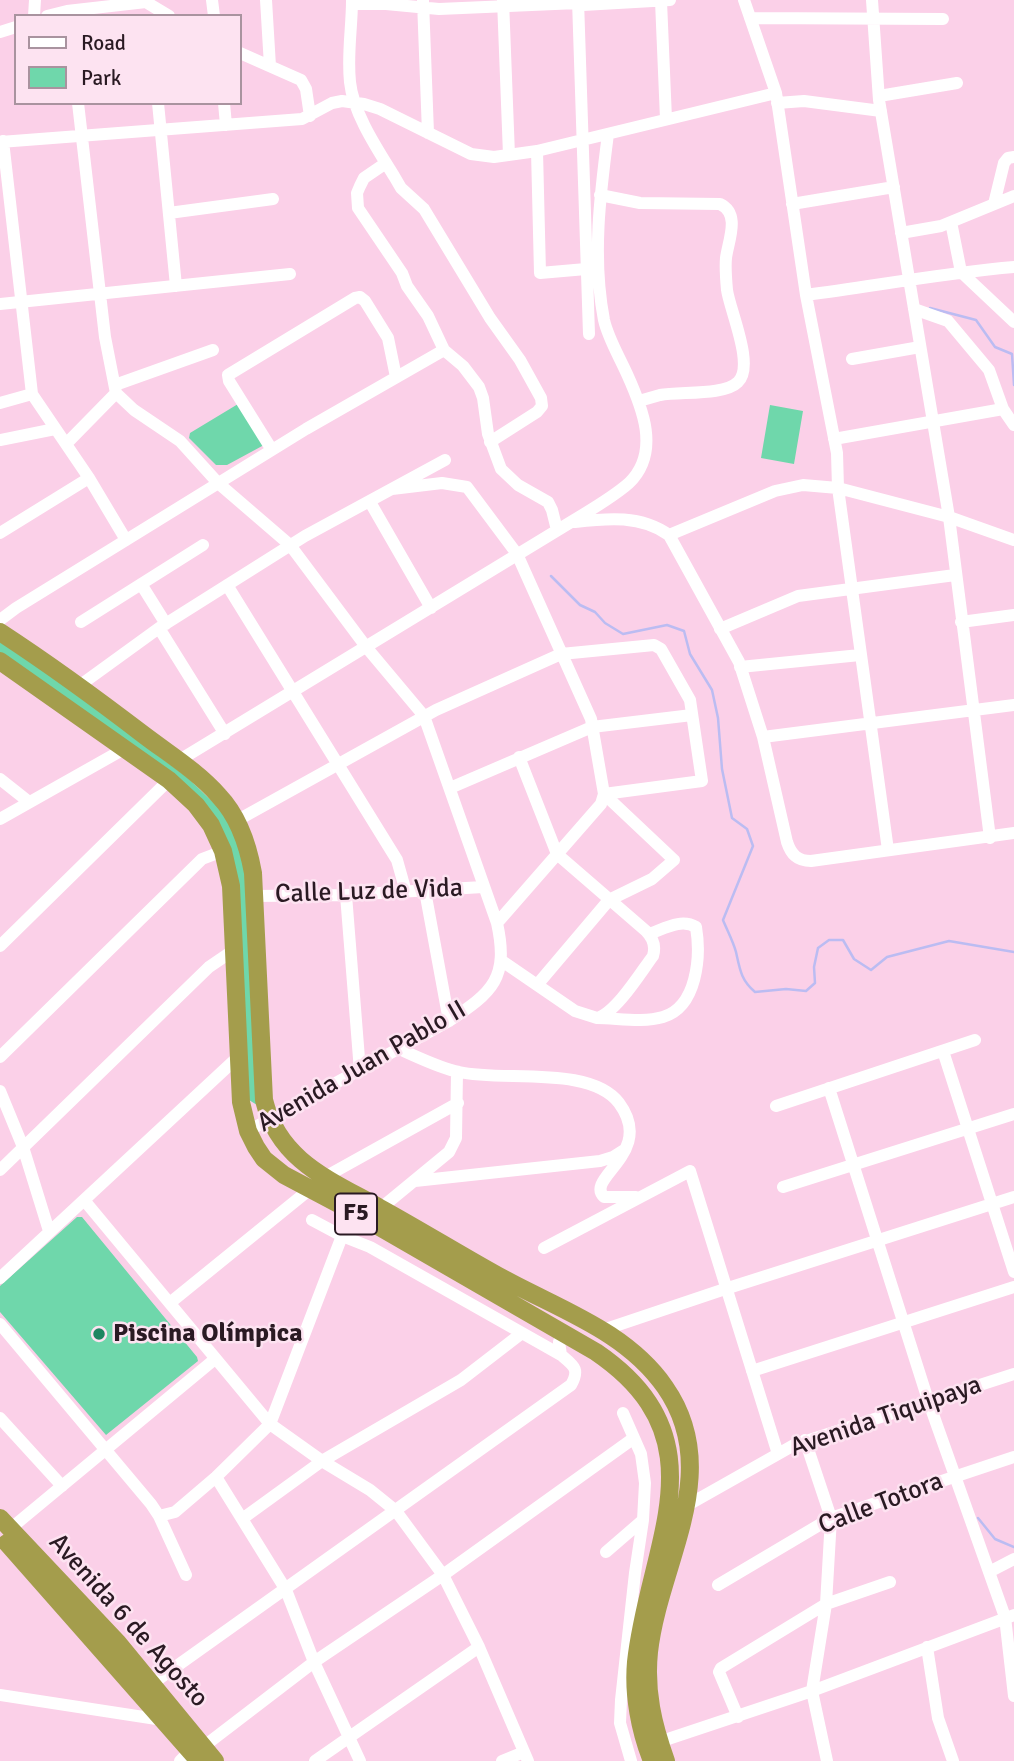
<!DOCTYPE html>
<meta charset="utf-8">
<style>
body{margin:0}
#map{position:relative;width:1014px;height:1761px;overflow:hidden;background:#fbd0e8;font-family:Signika,sans-serif}
canvas{display:block}
.legend{position:absolute;left:14px;top:14px;width:228px;height:91px;box-sizing:border-box;background:#fde3f1;border:2px solid #a9939f;margin:0;padding:9px 12px;list-style:none;font-size:21px;color:#2a1a23}
.legend li{display:flex;align-items:center;gap:14px;height:35px}
.legend b{width:35px;border:2px solid #a9939f}
</style>
<div id="map">
<canvas width="1014" height="1761"></canvas>
<ul class="legend">
<li><b style="height:9px;background:#fff"></b>Road</li>
<li><b style="height:19px;background:#6fd7ab"></b>Park</li>
</ul>
</div>
<script>
const c = document.querySelector('canvas').getContext('2d');
c.lineJoin = 'round';
function fillPath(path, color) { c.fillStyle = color; c.fill(path, 'evenodd'); }
function stroke(path, color, width, dash) { c.strokeStyle = color; c.lineWidth = width; c.lineCap = dash ? 'butt' : 'round'; c.setLineDash(dash || []); c.stroke(path); }
function label(font, color, halo, rows, align = 'center') {
  c.font = font + ' Signika,sans-serif'; c.lineWidth = 5; c.setLineDash([]); c.textBaseline = 'middle'; c.strokeStyle = halo; c.fillStyle = color; for (const [text, x, y, turn = 0] of rows) {
    c.save(); c.translate(x, y); c.rotate((+turn || 0) * Math.PI / 180); c.textAlign = isNaN(turn) ? turn : align; if (halo) c.strokeText(text, 0, 0); c.fillText(text, 0, 0); c.restore();
  }
}
const green = new Path2D(`
 M238,404L264,445L227,465H216L189,438L190,433Z
 M770,405L803,411L794,464L761,458Z
 M0,642L40,667L188,778L222,811L244,854L257,1105L249,1100L243,1001L214,819L0,653Z
 M77,1217H82L197,1357L198,1361L106,1435L0,1312V1286Z`);
const stream = new Path2D(`
 M930,308L976,320L995,347L1012,354L1014,385
 M551,576L580,605L595,612L605,623L623,634L667,625L684,631L690,654L712,690L718,718L722,769L732,818L747,829L753,846L723,920C727,930 733,941 736,952C740,970 741,980 755,992L786,989L806,991L815,983L814,967L818,948L829,940H843L854,959L871,970L887,957L949,941L1014,952
 M978,1518L995,1539L1014,1547`);
const minor = new Path2D(`
 M212,0L214,16
 M266,0L270,66
 M352,0C352,28 347,54 350,82C353,113 378,150 394,176L401,188L424,209L490,318L520,360L541,398L542,406L537,412L490,442
 M503,0L509,155
 M578,0L589,334
 M744,0L776,93L806,295L837,453L838,488L888,850
 M872,0L879,100L949,517L990,838
 M423,1L428,133
 M661,1L666,119
 M352,4H386L439,9L578,3L583,5L670,0
 M34,16L35,0
 M47,16L67,11L146,2L169,16
 M750,18L943,19
 M0,32L16,27
 M240,53L301,80L306,89L310,116
 M879,96L957,83
 M158,103L176,286
 M224,103L226,125
 M777,103L804,101L881,111
 M3,141L32,394L89,478L126,540
 M0,142L302,119L332,103L342,101L364,104L380,109L471,154L494,157L537,151L776,93
 M537,151L540,273L586,269
 M386,163L364,178L360,186L357,193L358,208L402,273L407,286L428,316L444,350L463,366L479,387L483,398L488,434L501,469L518,485L548,502L552,510L557,530
 M600,195L640,203L720,204C741,214 728,241 726,258C725,268 726,279 727,290C730,311 755,366 738,382C724,396 680,391 660,395C653,397 646,399 639,401
 M792,204L894,187
 M994,204L1004,163L1008,158L1014,157
 M169,213L273,199
 M951,222L961,272L1014,322
 M901,233L941,226L1014,196
 M806,295C875,286 944,273 1014,267
 M0,304L290,274
 M914,309L948,321L989,370L1003,409L1014,425
 M852,359L920,347
 M115,385L213,350
 M116,393L134,410L180,441L218,483L290,545L367,648L424,716L497,923C509,978 493,992 449,1021L248,1131
 M0,403L32,394
 M834,439L1003,409
 M0,440L55,429
 M66,444L116,393L105,337L78,103
 M272,450L229,381L228,375L355,298L360,297L365,301L388,338L396,377
 M392,489L442,483L467,487L517,554L591,719L604,794L601,804L497,923
 M370,502L431,608
 M575,522C608,518 641,515 669,535L739,662L763,737L787,842C791,854 797,861 811,861L1014,833
 M0,533L89,478
 M669,535L775,491L803,485L838,488L949,517L1014,540
 M141,584L166,624
 M227,585L397,860L406,892
 M0,620L16,608L306,429L444,350
 M81,622L203,545
 M961,622L1014,615
 M159,628L225,734
 M720,629L798,596L955,575
 M740,667L860,655
 M79,686L159,628L305,536L445,460
 M763,737L1014,705
 M178,761L571,522C590,510 612,498 629,483C661,452 642,407 627,374C619,356 608,338 604,320C592,258 600,195 608,134
 M0,779L29,802
 M450,788L592,727L692,715
 M0,819L124,749
 M236,821L436,710L561,654L654,645L661,649L690,700L702,781L604,794
 M425,891L449,1021
 M346,895L360,1071
 M255,896L346,895L483,887
 M0,946L169,780
 M502,961L575,1011L597,1018C616,1013 641,972 653,956C656,946 653,938 646,931L557,854L519,757
 M537,985L609,900L652,879L674,860L604,794
 M597,1018C617,1018 643,1023 663,1017C697,1007 701,957 696,927C681,918 664,929 649,934
 M399,1049C418,1057 439,1068 459,1072C503,1082 590,1065 619,1103C656,1153 584,1178 604,1197H636
 M943,1051L1014,1272
 M0,1057L202,859L223,851
 M829,1088L928,1400L1005,1617L1014,1696
 M0,1091L23,1147L49,1231
 M776,1106L975,1040
 M0,1170L209,967L234,950
 M415,1181L600,1161L613,1157L624,1150
 M783,1187L1014,1114
 M84,1200L270,1424L322,1461L370,1490L396,1511L443,1575L479,1647L528,1761
 M381,1208L449,1152L456,1138L457,1072
 M312,1220L342,1236L370,1247L561,1355
 M544,1248L690,1171L778,1454
 M0,1278L238,1057
 M171,1302L325,1177L458,1103
 M0,1324L151,1504L159,1516L186,1575
 M603,1330L725,1289L1014,1197
 M752,1371L1014,1287
 M623,1413L641,1454L645,1483L643,1520L635,1573L621,1700L620,1723L631,1761
 M0,1418L62,1486
 M805,1440L831,1518L826,1604L812,1691L827,1761
 M216,1477L286,1590L314,1662L360,1761
 M686,1506L794,1445L1014,1374
 M159,1516L175,1512L216,1477L270,1424L342,1236L350,1210
 M242,1519L322,1461L461,1380L522,1333
 M10,1529L215,1359
 M606,1552L643,1520
 M989,1572L1014,1559
 M718,1585L831,1518L1014,1457
 M927,1647L938,1718L953,1761
 M153,1683L571,1385C580,1369 574,1366 561,1355L559,1342L563,1334
 M0,1695L163,1720
 M738,1717L719,1672L721,1668L826,1604L890,1582
 M659,1742L812,1691L1014,1615
 M180,1761L190,1751L203,1747L314,1662L443,1575L634,1438
 M315,1761L479,1647
 M502,1761L524,1752`);
const highway = new Path2D(`
 M0,632C49,664 97,699 144,735C169,754 198,772 219,796C239,817 248,845 253,873L264,1100C279,1161 330,1180 380,1208C422,1231 462,1256 504,1279C561,1310 627,1332 665,1387C725,1473 659,1562 649,1652C645,1691 653,1725 666,1761
 M0,661L169,780L196,805L211,825L223,851L231,886L241,1102L248,1131L256,1147L264,1159L284,1175L350,1210L596,1352C725,1440 649,1542 636,1662C633,1695 640,1731 652,1761
 M0,1518L118,1643L215,1761
 M7,1543L199,1761`);
const markers = [
 [99,1334,7,"#1e8661"]
];
const shields = [
 [356,1214,42]
];
const shieldNames = [
 ["F5",356,1214]
];
const streetNames = [
 ["Calle Luz de Vida",369,892,-2],
 ["Avenida Juan Pablo II",362,1067,-30],
 ["Avenida Tiquipaya",886,1417,-19],
 ["Calle Totora",881,1504,-21],
 ["Avenida 6 de Agosto",128,1621,48]
];
const poiNames = [
 ["Piscina Olímpica",113,1334]
];
fillPath(green, '#6fd7ab');
stroke(stream, '#bbbcf2', 2.5);
stroke(minor, '#fff', 12);
stroke(highway, '#a49d4c', 18);
for (const [x, y, r, color] of markers) { const dot = new Path2D(); dot.arc(x, y, r, 0, 2 * Math.PI); c.fillStyle = color; c.fill(dot); stroke(dot, '#fde3f1', 2.5); }
for (const [x, y, w] of shields) { const box = new Path2D(); box.roundRect(x - w / 2, y - 20.5, w, 41, 5); c.fillStyle = '#fde3f1'; c.fill(box); stroke(box, '#2a1a23', 2); }
label('bold 24px', '#2a1a23', null, shieldNames);
label('26px', '#2a1a23', '#fde3f1', streetNames);
label('bold 26px', '#2a1a23', '#fde3f1', poiNames, 'left');
</script>
